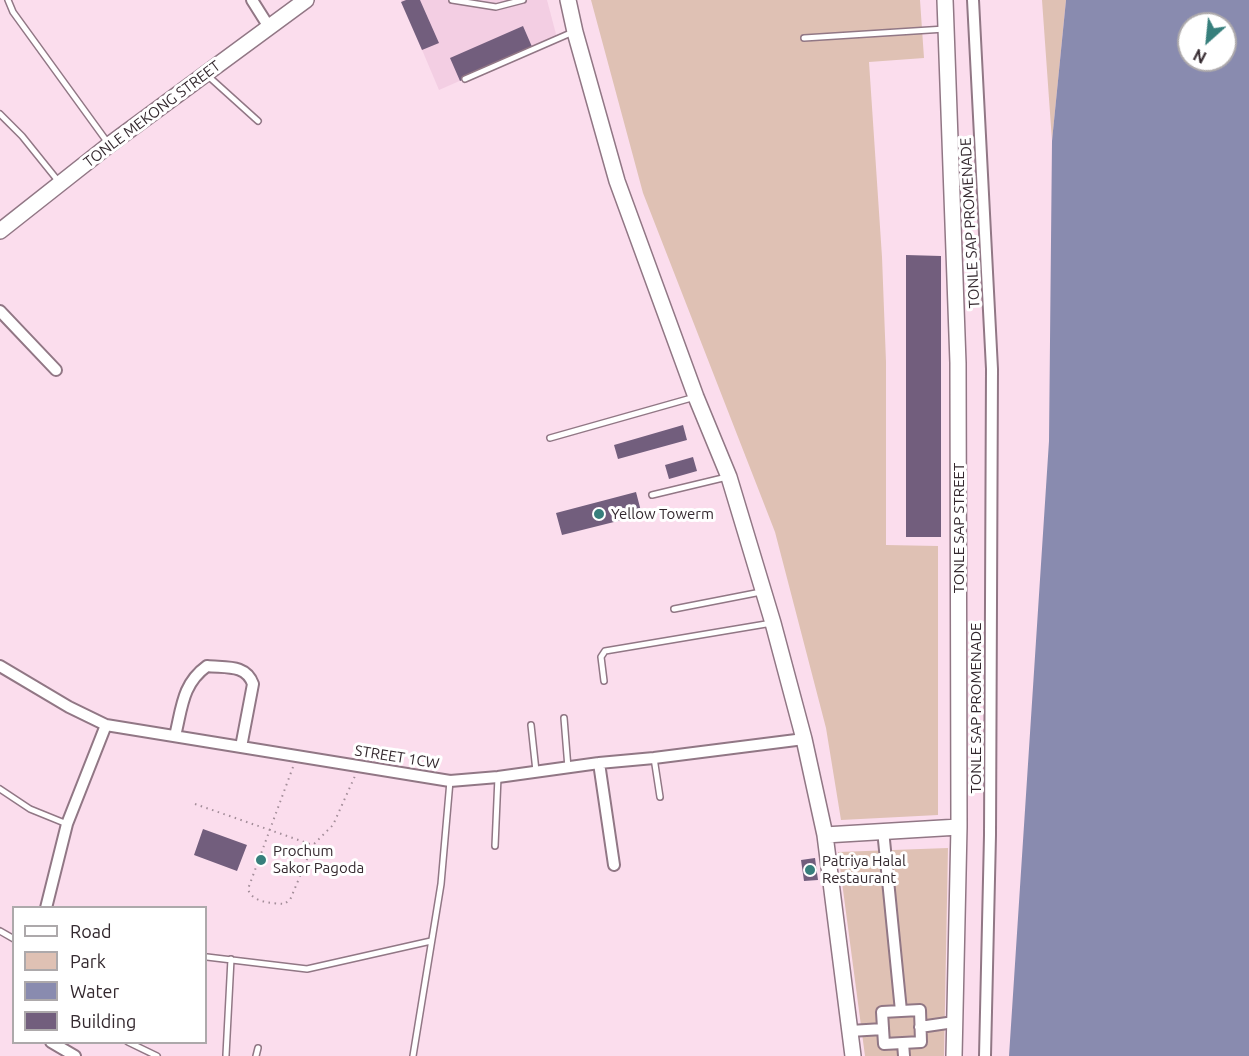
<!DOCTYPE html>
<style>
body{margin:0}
#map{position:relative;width:1249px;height:1056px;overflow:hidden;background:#fbdded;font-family:Ubuntu,sans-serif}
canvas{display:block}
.legend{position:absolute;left:12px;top:906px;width:195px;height:138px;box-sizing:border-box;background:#fff;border:2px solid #ada9ab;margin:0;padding:8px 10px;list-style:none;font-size:18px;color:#33282e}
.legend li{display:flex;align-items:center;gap:12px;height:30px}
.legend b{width:30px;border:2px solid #ada9ab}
.north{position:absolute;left:1177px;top:12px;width:60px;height:60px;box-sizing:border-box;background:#fff;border:2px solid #ada9ab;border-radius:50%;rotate:207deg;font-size:16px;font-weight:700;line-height:24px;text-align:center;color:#33282e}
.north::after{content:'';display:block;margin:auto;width:21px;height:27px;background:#377f7c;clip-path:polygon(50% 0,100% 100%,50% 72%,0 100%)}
</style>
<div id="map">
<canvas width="1249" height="1056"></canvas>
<ul class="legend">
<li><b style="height:8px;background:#fff"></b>Road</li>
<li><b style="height:16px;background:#dfc1b4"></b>Park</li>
<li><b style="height:16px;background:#898baf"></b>Water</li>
<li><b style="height:16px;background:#725e7d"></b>Building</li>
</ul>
<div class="north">N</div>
</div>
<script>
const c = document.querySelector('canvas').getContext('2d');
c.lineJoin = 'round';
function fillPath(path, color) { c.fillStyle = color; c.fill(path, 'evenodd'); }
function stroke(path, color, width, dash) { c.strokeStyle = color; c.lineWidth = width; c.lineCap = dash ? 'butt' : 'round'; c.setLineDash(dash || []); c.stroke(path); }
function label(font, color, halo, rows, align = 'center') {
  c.font = font + ' Ubuntu,sans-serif'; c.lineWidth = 6; c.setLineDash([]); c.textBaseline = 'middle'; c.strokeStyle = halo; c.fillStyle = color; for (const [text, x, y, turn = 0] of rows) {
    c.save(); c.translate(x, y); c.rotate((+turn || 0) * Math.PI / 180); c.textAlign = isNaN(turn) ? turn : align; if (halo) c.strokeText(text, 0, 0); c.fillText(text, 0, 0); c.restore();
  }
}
const built = new Path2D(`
 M401,0H547L557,38L439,90Z`);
const green = new Path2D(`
 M591,0H920L924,58L869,62L882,257L886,362V545L938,546V815L841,820L826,728L775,532L643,193Z
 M1042,0H1066L1052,141Z
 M948,848L944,1056H865L838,852Z`);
const water = new Path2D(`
 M1066,0H1249V1056H1009L1049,441L1052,141ZM1189,24H1225V60H1189Z`);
const building = new Path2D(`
 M406,0H420L439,43L422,50L401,2Z
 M523,26L533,49L460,81L450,58Z
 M906,255L941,256V537H906Z
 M683,425L687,440L618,459L614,445Z
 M693,457L697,471L669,479L665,465Z
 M636,492L642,515L562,535L556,513Z
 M203,829L247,845L237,871L194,855Z
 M815,858L818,880L804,881L801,860Z`);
const path = new Path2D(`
 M293,767L248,889C252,903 272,903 284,904L290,900L313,845L333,825L355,776
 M195,804L313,845`);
const lane = new Path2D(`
 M8,0L13,12L108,143
 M452,0L496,7L523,0
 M804,38L945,29
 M207,75L258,121
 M465,79L573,32
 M0,114L22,136L59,182
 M550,438L695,397
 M652,495L727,477
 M674,609L761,592
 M604,681L601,657L605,651L772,623
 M564,718L568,768
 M531,725L536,771
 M654,758L660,797
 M0,789L30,809L67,824
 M495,846L498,777
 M0,931L14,939
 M207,957L307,969L431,941
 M128,1042L157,1056
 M226,1055L231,959
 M256,1056L258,1048
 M413,1056L441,884L450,781`);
const street = new Path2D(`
 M252,0L269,27
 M973,0L992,369L990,835L985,1056
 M0,311L56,370
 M0,666L69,707L106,725L450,781L498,777L599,763L654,758L804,739
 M175,736C182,708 182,684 207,666C226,668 246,664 253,684L241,747
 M599,763L614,865
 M883,830L901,1011
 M46,908L67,824L106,725
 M920,1010L921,1042L884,1044L882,1012Z
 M920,1027L954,1022
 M850,1031L883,1029
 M51,1042L75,1056
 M903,1043L904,1056`);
const secondary = new Path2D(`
 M568,0L575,32L617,181L696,397L729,477L773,623L804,739L825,835L853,1056
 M945,0L958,363L959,827L954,1056
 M0,231L109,145L306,0
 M825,835L959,827`);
const markers = [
 [599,514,6,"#377f7c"],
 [261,860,6,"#377f7c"],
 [810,870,6,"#377f7c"]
];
const streetNames = [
 ["TONLE MEKONG STREET",152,114,-37],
 ["TONLE SAP PROMENADE",970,223,-93],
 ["TONLE SAP STREET",959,528,-90],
 ["TONLE SAP PROMENADE",976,708,-90],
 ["STREET 1CW",397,757,9]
];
const poiNames = [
 ["Yellow Towerm",611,514],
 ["Prochum",273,851],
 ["Sakor Pagoda",273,868],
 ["Patriya Halal",822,861],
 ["Restaurant",822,878]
];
fillPath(built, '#f3cee3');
fillPath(green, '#dfc1b4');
fillPath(water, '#898baf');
fillPath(building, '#725e7d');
stroke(lane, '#917785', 8);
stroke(street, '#917785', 14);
stroke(secondary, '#917785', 18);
stroke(path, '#a38d99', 2, [1.5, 4.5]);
stroke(lane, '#fff', 5);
stroke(street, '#fff', 10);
stroke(secondary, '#fff', 15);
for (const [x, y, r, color] of markers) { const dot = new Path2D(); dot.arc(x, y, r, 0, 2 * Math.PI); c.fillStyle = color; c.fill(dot); stroke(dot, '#fff', 2); }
label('15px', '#33282e', '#fff', streetNames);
label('15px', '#33282e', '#fff', poiNames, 'left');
</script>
